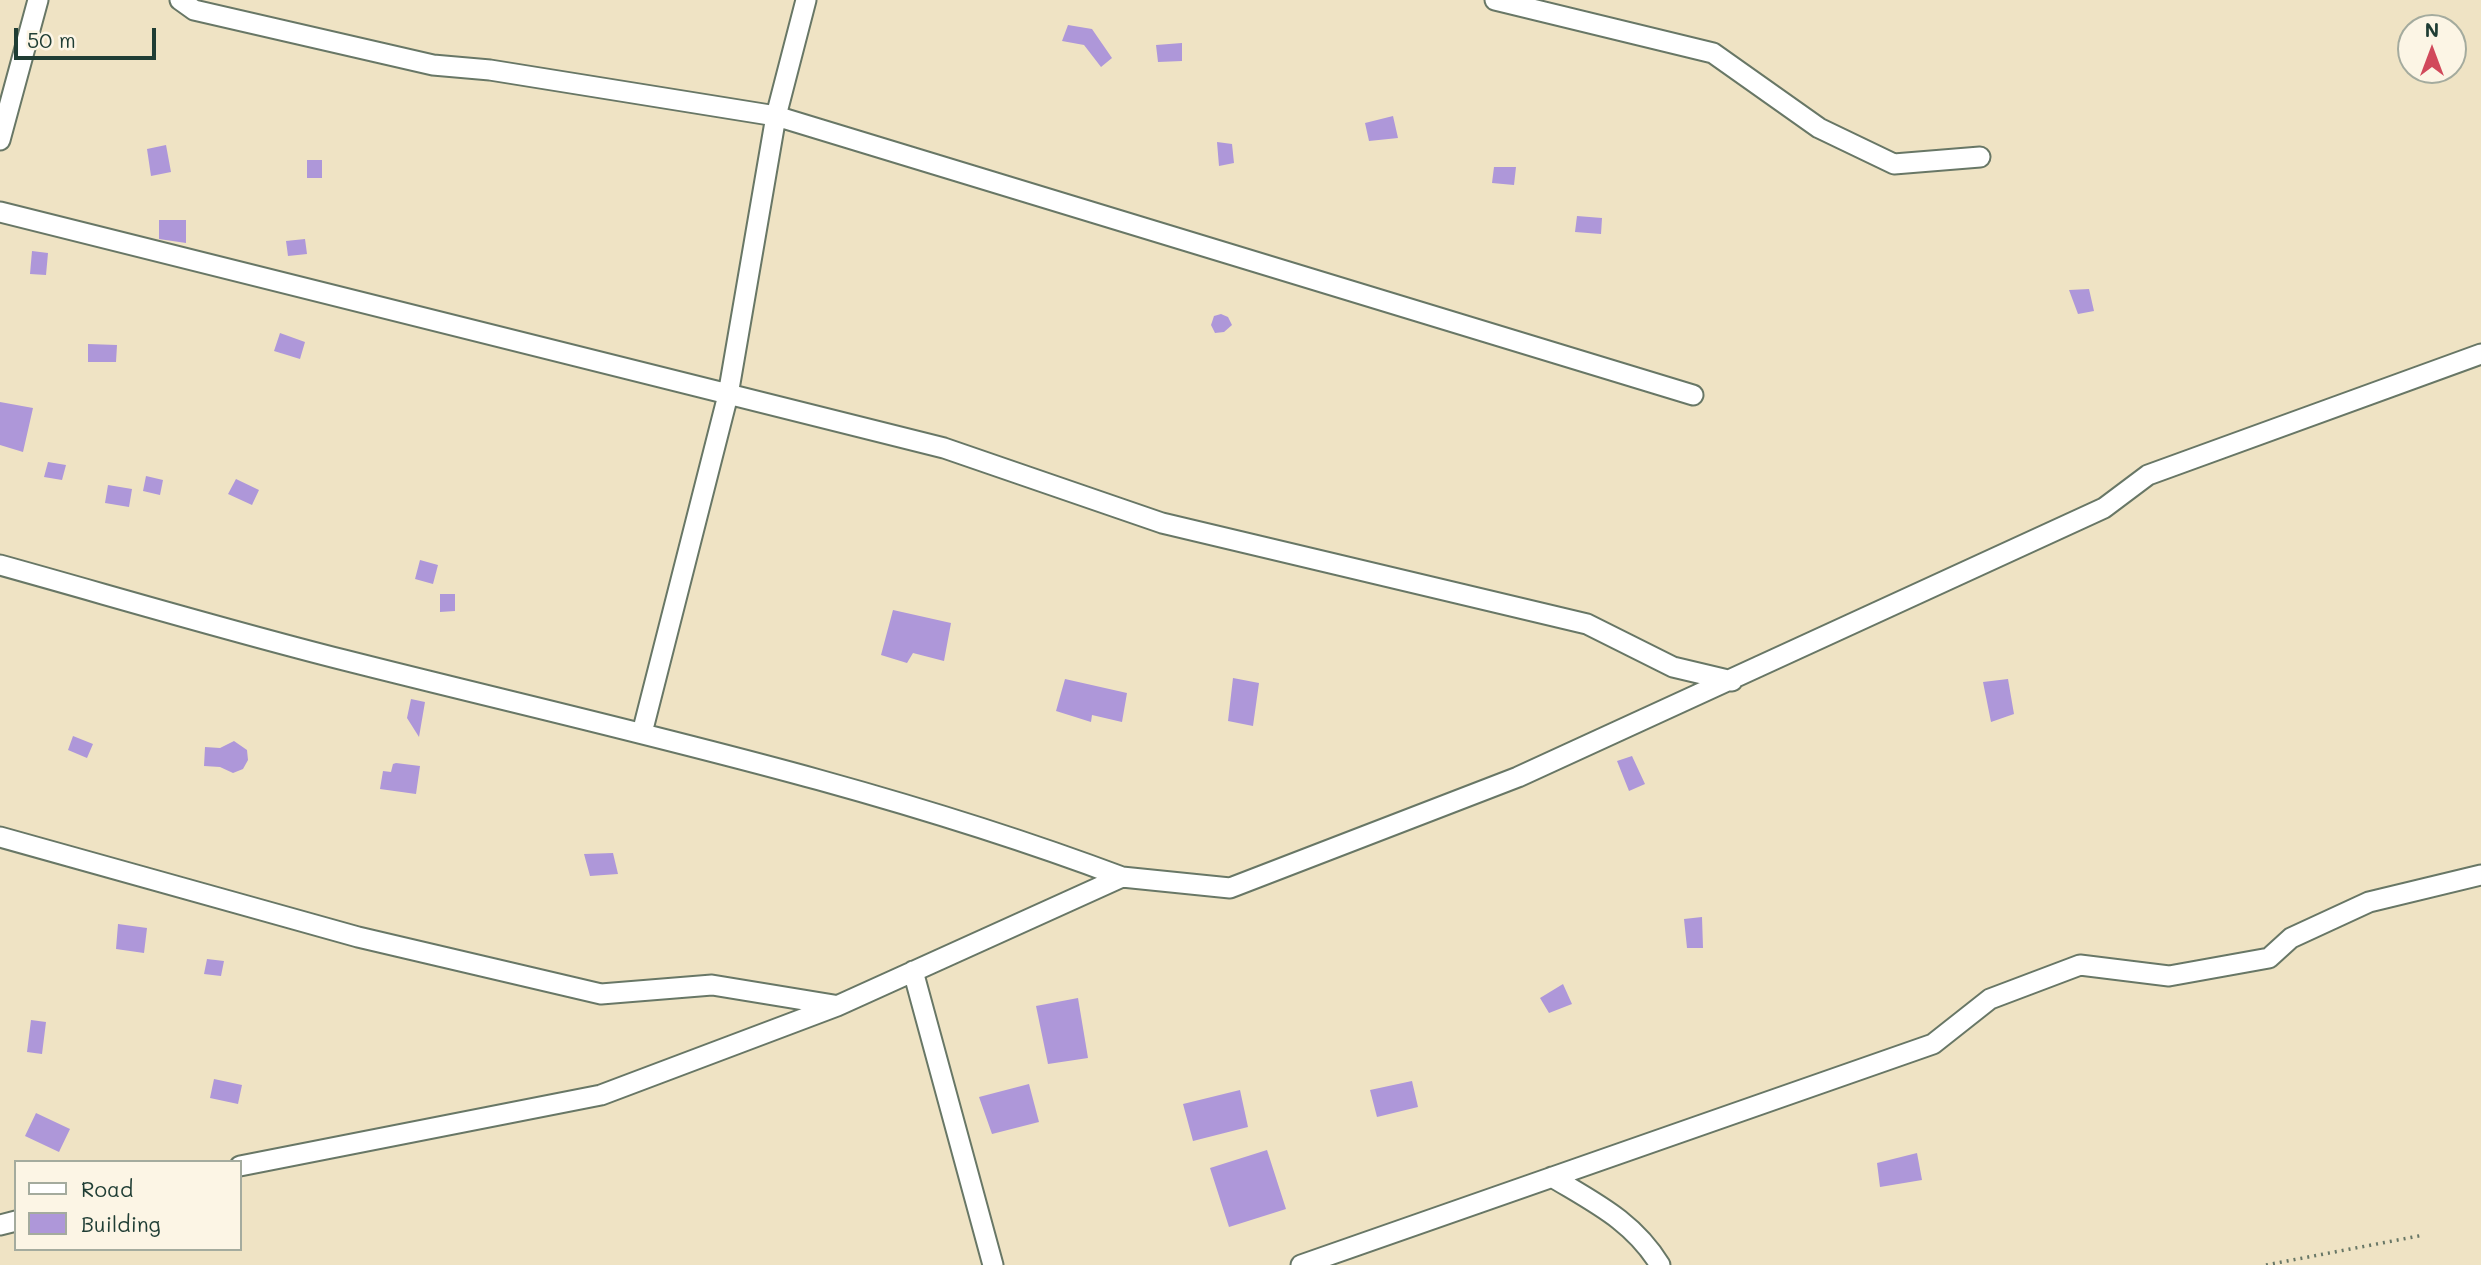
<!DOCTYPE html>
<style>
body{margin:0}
#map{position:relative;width:2481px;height:1265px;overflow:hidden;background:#efe3c4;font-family:Mali,sans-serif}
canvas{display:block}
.legend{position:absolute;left:14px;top:1160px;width:228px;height:91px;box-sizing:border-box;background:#fcf5e5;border:2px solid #a4ab9e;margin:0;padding:9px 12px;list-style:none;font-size:21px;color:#1f3d34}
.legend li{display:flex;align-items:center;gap:14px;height:35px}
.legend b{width:35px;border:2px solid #a4ab9e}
.north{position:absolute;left:2397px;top:14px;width:70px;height:70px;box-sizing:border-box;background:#fcf5e5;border:2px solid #a4ab9e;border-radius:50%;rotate:0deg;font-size:19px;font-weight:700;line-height:28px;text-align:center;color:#1f3d34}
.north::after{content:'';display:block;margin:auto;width:24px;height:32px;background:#d1495b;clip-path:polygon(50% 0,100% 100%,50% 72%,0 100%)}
.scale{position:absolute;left:14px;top:28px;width:142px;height:32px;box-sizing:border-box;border:4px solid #1f3d34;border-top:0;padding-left:9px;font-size:21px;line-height:24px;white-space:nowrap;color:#1f3d34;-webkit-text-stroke:5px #fcf5e5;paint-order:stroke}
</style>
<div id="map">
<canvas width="2481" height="1265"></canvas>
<ul class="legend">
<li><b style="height:9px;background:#fff"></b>Road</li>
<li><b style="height:19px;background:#ae97d9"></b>Building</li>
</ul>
<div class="north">N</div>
<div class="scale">50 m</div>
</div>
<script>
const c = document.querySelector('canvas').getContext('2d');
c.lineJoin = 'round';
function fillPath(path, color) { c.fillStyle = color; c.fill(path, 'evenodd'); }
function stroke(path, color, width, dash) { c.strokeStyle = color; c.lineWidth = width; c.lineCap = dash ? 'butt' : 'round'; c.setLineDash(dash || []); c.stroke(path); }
const building = new Path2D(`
 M1068,25L1092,29L1112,58L1101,67L1084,45L1062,41Z
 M1182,43V61L1158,62L1156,45Z
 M1393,116L1398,138L1369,141L1365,123Z
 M1217,142L1232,144L1234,163L1219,166Z
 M166,145L171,172L151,176L147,149Z
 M307,160H322V178H307Z
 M1494,167H1516L1514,185L1492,183Z
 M1577,216L1602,218L1601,234L1575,232Z
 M159,220H186V243L159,239Z
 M305,239L307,254L288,256L286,241Z
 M32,251L48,253L46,275L30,274Z
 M2089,289L2094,311L2078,314L2069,290Z
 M1221,314L1228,317L1232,325L1224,332L1215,333L1211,325L1214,316Z
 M280,333L305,342L300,359L274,351Z
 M88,344L117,345L116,362H88Z
 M0,402L33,408L23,452L0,445Z
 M48,462L66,465L62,480L44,477Z
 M146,476L163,480L160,495L143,491Z
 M236,479L259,490L252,505L228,494Z
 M108,485L132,489L129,507L105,503Z
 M420,560L438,565L433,584L415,579Z
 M440,594H455V611L440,612Z
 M893,610L951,623L944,661L913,653L907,663L881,655Z
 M1233,678L1259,683L1253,726L1228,721Z
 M1065,679L1127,693L1122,722L1092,715L1091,722L1056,711Z
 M2008,679L2014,714L1991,722L1983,682Z
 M411,699L425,702L419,737L407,718Z
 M73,736L93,744L87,758L68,750Z
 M234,741L247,750L248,760L243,769L233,773L220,767L204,766L205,747L220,748Z
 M1632,756L1645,784L1629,791L1617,761Z
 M396,763L420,766L416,794L380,789L383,771L391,772L393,764Z
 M613,853L618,874L590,876L584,854Z
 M1702,917L1703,948H1687L1684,919Z
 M118,924L147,928L144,953L116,949Z
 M207,959L224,961L221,976L204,974Z
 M1563,984L1572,1004L1549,1013L1540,998Z
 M1078,998L1088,1058L1048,1064L1036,1006Z
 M31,1020L46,1022L42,1054L27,1052Z
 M214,1079L242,1085L238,1104L210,1098Z
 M1412,1081L1418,1107L1377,1117L1370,1090Z
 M1029,1084L1039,1122L992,1134L979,1097Z
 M1240,1090L1248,1127L1193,1141L1183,1104Z
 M36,1113L70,1129L59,1152L25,1136Z
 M1267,1150L1286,1209L1229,1227L1210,1168Z
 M1917,1153L1922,1180L1880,1187L1877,1163Z`);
const path = new Path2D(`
 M2266,1265L2424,1235`);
const street = new Path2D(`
 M180,0L194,10L433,65L490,70L776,116L1693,395
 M1495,0L1713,53L1819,128L1894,164L1980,157
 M0,140L38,0
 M0,212L944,448L1162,523L1587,624L1673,667L1732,681
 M0,565C115,597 229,631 344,660C604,726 870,782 1122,877
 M642,733L728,395L776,116L806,0
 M0,837L358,937L601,994L712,985L834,1005
 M913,971L993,1265
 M240,1166L601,1095L837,1006L1122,877L1230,888L1518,777L2104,508L2148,475L2481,354
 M1552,1177C1595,1203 1633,1221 1660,1265
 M0,1225L16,1221
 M1301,1265L1933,1044L1990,999L2080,965L2169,976L2269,958L2291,938L2369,902L2481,875`);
fillPath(building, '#ae97d9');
stroke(street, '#687766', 23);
stroke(path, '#687766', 3.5, [2, 5]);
stroke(street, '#fff', 19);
</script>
